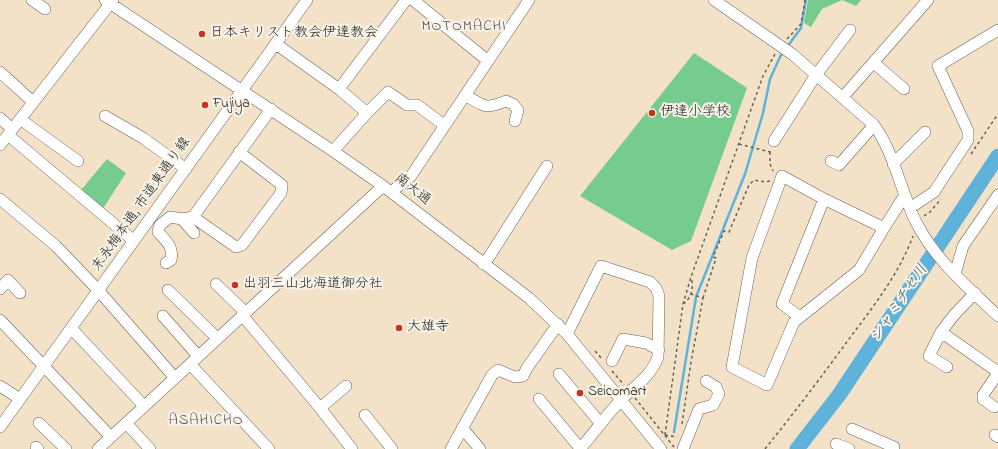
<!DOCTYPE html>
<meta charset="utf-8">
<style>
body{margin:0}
canvas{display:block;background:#f3e2c7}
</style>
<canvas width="998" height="449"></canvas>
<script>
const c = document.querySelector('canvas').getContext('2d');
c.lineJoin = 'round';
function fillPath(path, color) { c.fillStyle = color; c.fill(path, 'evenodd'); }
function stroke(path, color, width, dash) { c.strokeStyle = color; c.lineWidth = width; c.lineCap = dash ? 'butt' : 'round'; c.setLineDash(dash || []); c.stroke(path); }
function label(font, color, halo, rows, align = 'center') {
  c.font = font + ' "Indie Flower","Klee One",sans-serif'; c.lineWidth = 4; c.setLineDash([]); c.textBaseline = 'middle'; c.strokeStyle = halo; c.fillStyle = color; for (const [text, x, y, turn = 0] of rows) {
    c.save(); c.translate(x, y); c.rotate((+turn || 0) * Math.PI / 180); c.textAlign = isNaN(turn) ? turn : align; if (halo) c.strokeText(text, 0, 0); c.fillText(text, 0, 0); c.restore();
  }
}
const green = new Path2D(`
 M808,0H861L856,6L842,0L822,9L811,27L804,23Z
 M694,53L747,88L691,241L672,250L580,196Z
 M107,159L126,173L102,210L81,190Z`);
const stream = new Path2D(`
 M787,47L801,28L806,0
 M674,432L696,297L745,174L763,113L770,79L780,57L783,52`);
const river = new Path2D(`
 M797,449L839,395L998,156`);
const path = new Path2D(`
 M787,39L801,24L805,0
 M739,144L770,152V150
 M770,152V164L773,171
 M971,154L998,114
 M924,216L930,212L941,199
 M703,298L716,258L713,257L724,231L729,232L749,185L754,180L765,182L770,181
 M683,304C692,298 694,287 691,277
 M595,351L603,360
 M612,371L624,385
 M635,398L674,447
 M682,424L691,362L703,298L691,294
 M665,435L683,304L691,277L763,76L775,54
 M665,435L677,437
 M765,449C794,413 822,376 849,339C873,307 899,274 913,236`);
const minor = new Path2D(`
 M32,0L45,9
 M105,0L333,151L383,186L529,298L567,334L661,449
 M413,0L488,61
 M714,0L792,54L874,125C894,152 901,192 916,222C935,260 968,287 998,316
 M276,44L339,89L406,0
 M874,63L904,89
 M0,72L33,102
 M465,95C484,106 484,110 506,101L513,104L518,110L515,121
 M843,97L928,0
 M367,113L388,92L407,105H417L444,125
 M105,116L143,138L186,169
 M0,118L12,129
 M20,119L78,161
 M8,135L134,241
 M774,141L816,75L850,30
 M0,145L113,0
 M333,151L367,113L339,89
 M831,161L839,165L874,125
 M893,164L925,132
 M782,176L824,199L884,228L859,270L794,322L767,385L732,367L752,258Z
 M391,192L411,176L529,0
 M0,199L56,246L99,291L175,378
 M910,208L934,192L968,140V131L938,66L998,30
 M193,217L271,109
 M182,219L194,233
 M884,228L905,195
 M166,263L171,260C174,247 166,241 158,232L160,225L170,217L182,219L193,217L236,247L242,245L281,193L282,185L239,152
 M483,264L489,257L547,166
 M955,274L963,246L998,195
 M216,284L245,312
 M0,289L8,280L20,293
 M168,290L217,338
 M242,315L320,408L352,449
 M163,316L198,356
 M800,317L782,304L824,199
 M0,320L111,437
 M71,328L144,406
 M941,332L998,372
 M567,334L601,266L650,282L656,288L659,296L658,357C651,376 636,385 622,399C607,414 594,433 580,449
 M612,361L623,339L646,343L659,350
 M190,364L269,449
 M947,367L929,356L941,332L954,315L975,293
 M559,374L601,424
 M0,386L20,399
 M539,399L580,448
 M994,407L983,399V395L998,373
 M320,408L346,386
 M365,415L392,449
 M39,423L66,449
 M126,423L150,449
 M0,427L307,0
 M462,428L480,449
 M852,429L894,447L893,449
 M995,435L998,437
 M836,444L849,449
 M36,447L38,449
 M98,449L383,186
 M451,449L492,375L498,370L515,377L523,376L527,368L558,324
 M683,449L699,409L713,405L719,394L716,387L706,381`);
const markers = [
 [202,34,4,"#c8321e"],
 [205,105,4,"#c8321e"],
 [652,113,4,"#c8321e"],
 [235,285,4,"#c8321e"],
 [399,328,4,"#c8321e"],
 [580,393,4,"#c8321e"]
];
const poiNames = [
 ["日本キリスト教会伊達教会",210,34],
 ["Fujiya",213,105],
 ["伊達小学校",660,113],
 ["出羽三山北海道御分社",243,285],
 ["大雄寺",407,328],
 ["Seicomart",588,393]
];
const streetNames = [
 ["南大通",412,190,38],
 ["末永梅本通, 市道東通り線",142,205,-55]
];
const neighbourhoodNames = [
 ["MOTOMACHI",464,28],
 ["ASAHICHO",206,422]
];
const waterNames = [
 ["シャミチセ川",900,304,-56]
];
fillPath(green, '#76cb8f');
stroke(stream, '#5fb3db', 2.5);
stroke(river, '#5fb3db', 15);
stroke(minor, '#676158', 12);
stroke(path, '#676158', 1.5, [3, 3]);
stroke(minor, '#fff', 11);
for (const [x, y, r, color] of markers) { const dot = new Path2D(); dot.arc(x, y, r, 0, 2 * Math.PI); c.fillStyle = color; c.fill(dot); stroke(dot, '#f7f3e8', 1.5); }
label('14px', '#1c1c1c', '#f7f3e8', poiNames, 'left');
label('14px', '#1c1c1c', '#f7f3e8', streetNames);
c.letterSpacing = '1px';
label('15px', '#624e55', '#f7f3e8', neighbourhoodNames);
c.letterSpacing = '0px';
label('italic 15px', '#375868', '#f7f3e8', waterNames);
</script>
